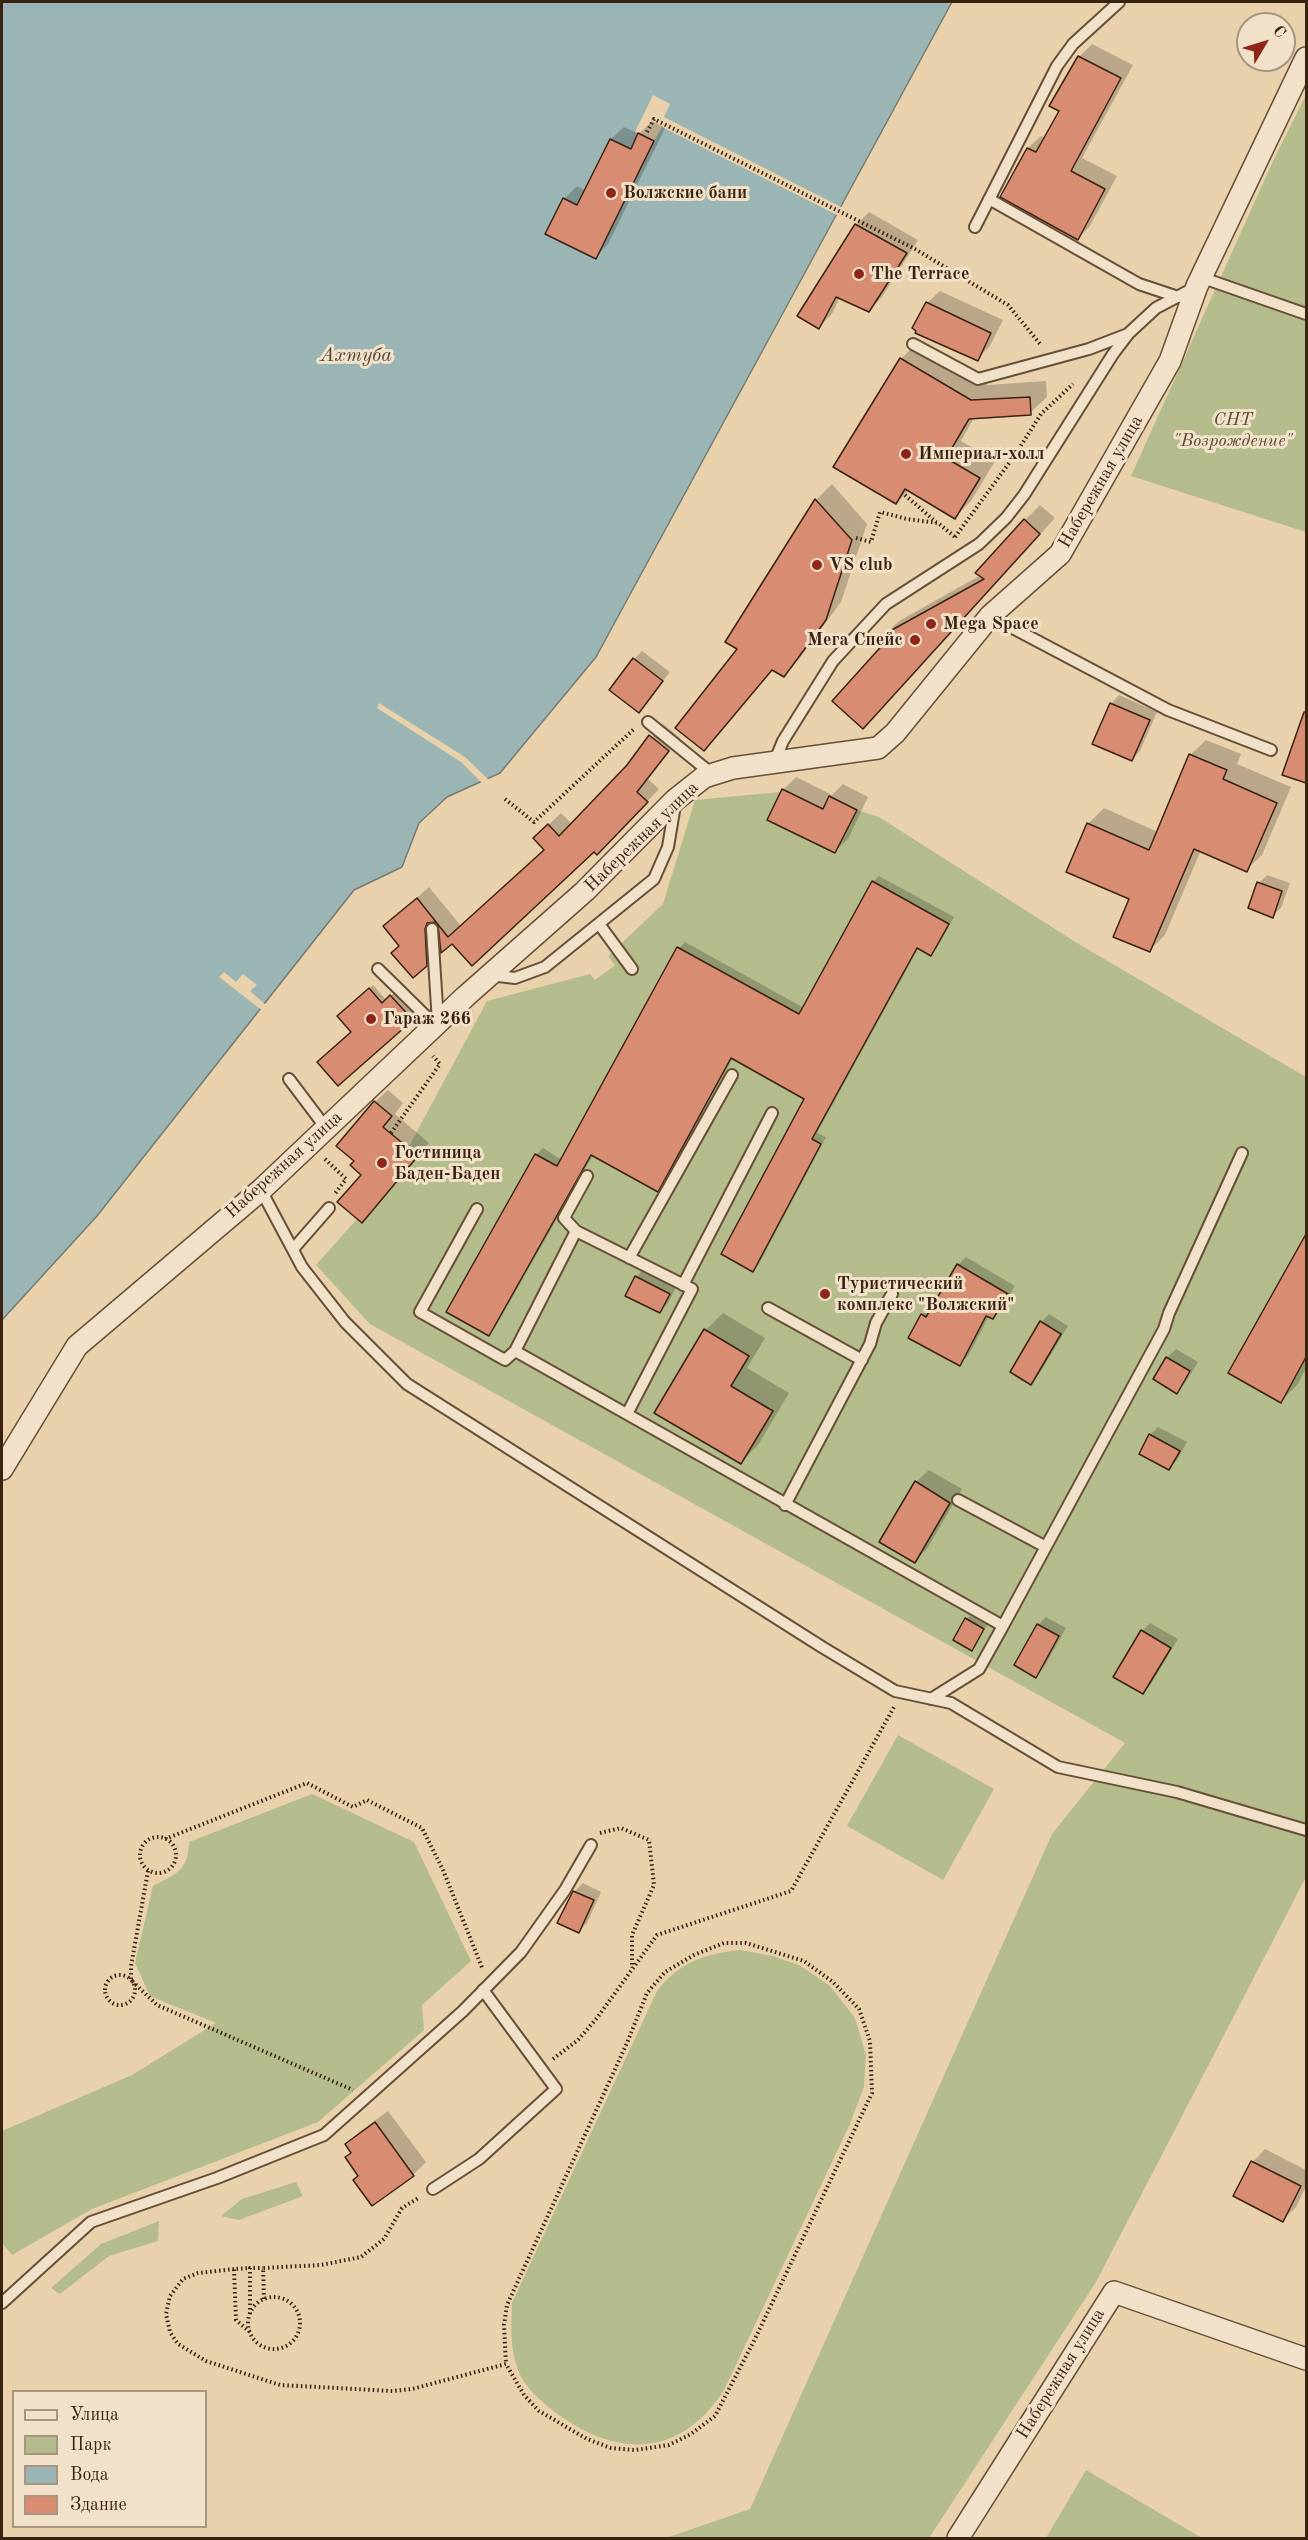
<!DOCTYPE html>
<meta charset="utf-8">
<style>
body{margin:0}
#map{position:relative;width:1308px;height:2540px;overflow:hidden;background:#e9d1ac;font-family:"Old Standard TT",serif}
canvas{display:block}
.frame{position:absolute;inset:0;border:3px solid #3a2211;pointer-events:none}
.legend{position:absolute;left:12px;top:2390px;width:195px;height:138px;box-sizing:border-box;background:#f1e1c9;border:2px solid #a8957f;margin:0;padding:8px 10px;list-style:none;font-size:18px;color:#3a2211}
.legend li{display:flex;align-items:center;gap:12px;height:30px}
.legend b{width:30px;border:2px solid #a8957f}
.north{position:absolute;left:1236px;top:12px;width:60px;height:60px;box-sizing:border-box;background:#f1e1c9;border:2px solid #a8957f;border-radius:50%;rotate:52deg;font-size:16px;font-weight:700;line-height:24px;text-align:center;color:#3a2211}
.north::after{content:'';display:block;margin:auto;width:21px;height:27px;background:#8f2418;clip-path:polygon(50% 0,100% 100%,50% 72%,0 100%)}
</style>
<div id="map">
<canvas width="1308" height="2540"></canvas>
<div class="frame"></div>
<ul class="legend">
<li><b style="height:8px;background:#f1e1c9"></b>Улица</li>
<li><b style="height:16px;background:#b4bc8b"></b>Парк</li>
<li><b style="height:16px;background:#9ab5b3"></b>Вода</li>
<li><b style="height:16px;background:#d88c72"></b>Здание</li>
</ul>
<div class="north">С</div>
</div>
<script>
const c = document.querySelector('canvas').getContext('2d');
c.lineJoin = 'round';
function fillPath(path, color) { c.fillStyle = color; c.fill(path, 'evenodd'); }
function stroke(path, color, width, dash) { c.strokeStyle = color; c.lineWidth = width; c.lineCap = dash ? 'butt' : 'round'; c.setLineDash(dash || []); c.stroke(path); }
function label(font, color, halo, rows, align = 'center') {
  c.font = font + ' "Old Standard TT",serif'; c.lineWidth = 6; c.setLineDash([]); c.textBaseline = 'middle'; c.strokeStyle = halo; c.fillStyle = color; for (const [text, x, y, turn = 0] of rows) {
    c.save(); c.translate(x, y); c.rotate((+turn || 0) * Math.PI / 180); c.textAlign = isNaN(turn) ? turn : align; if (halo) c.strokeText(text, 0, 0); c.fillText(text, 0, 0); c.restore();
  }
}
const green = new Path2D(`
 M1306,95V532L1131,476L1274,159Z
 M782,789L822,809L829,796L857,810L879,817L1077,943L1306,1077V1877L1096,2282L929,2538H666L750,2509L1052,1834L1125,1743L370,1324L316,1265L357,1219L362,1223L418,1156L408,1148L487,1001L590,974L595,980L615,965L608,956L663,904L695,800L780,792Z
 M898,1735L994,1789L943,1880L847,1826Z
 M312,1794L414,1842L471,1961L422,2005L424,2030L318,2122L92,2209L12,2255L2,2243V2131L132,2075L216,2023L150,1996L135,1963L153,1886C176,1874 188,1871 189,1842Z
 M740,1950L773,1956L801,1966L830,1986L855,2018L866,2055L864,2087L850,2124L724,2390C682,2456 620,2459 559,2415C543,2403 523,2387 517,2367C510,2347 511,2325 512,2303L657,1991C680,1962 704,1954 740,1950Z
 M296,2182L303,2196L239,2220L221,2216L242,2199Z
 M159,2221L158,2241L109,2256L60,2294L51,2288L101,2244Z
 M1086,2470L1202,2538H1046Z`);
const water = new Path2D(`
 M2,2H952L596,657L500,773L447,797L419,823L402,867L354,890L97,1216L2,1320Z`);
const pier = new Path2D(`
 M653,95L670,104L664,117L843,208L839,216L662,127L654,141L635,132Z
 M379,703L465,757L490,781L483,784L461,762L377,708Z
 M224,972L236,982L243,974L257,985L250,991L267,1006L263,1011L219,977Z`);
const shadow = new Path2D(`
 M1092,44L1133,65L1082,158L1117,176L1090,226L1077,239L1002,196L1028,148L1041,136L1046,138L1061,111L1079,57Z
 M652,121L665,128L608,244L596,257L564,199L577,186L586,191L611,139L624,127L639,134Z
 M869,212L918,240L882,297L869,310L840,297L832,314L819,327L856,225Z
 M940,291L1003,320L990,346L977,359L927,303Z
 M917,343L988,385L1046,381L1047,397L1030,413L974,418L961,441L995,461L971,501L955,517L909,490L896,503L901,359Z
 M832,484L867,524L841,602L799,659L783,675L773,669L703,749L739,649L727,642L816,500Z
 M1040,505L1055,518L879,711L888,641L883,636L899,621L981,575L1025,520Z
 M642,651L670,672L639,711L634,659Z
 M1119,695L1157,712L1140,751L1132,760L1111,704Z
 M1306,709V782L1284,774Z
 M663,724L680,738L648,779L659,789L609,841L452,942L442,950L441,927L437,923L438,952L426,965L401,946L385,926L429,887L461,926L545,849L535,838L561,813L572,824L628,766Z
 M1206,740L1241,754L1237,764L1291,787L1262,855L1246,870L1201,850L1165,935L1150,950L1131,898L1068,871L1088,824L1104,808L1158,832L1190,755Z
 M796,777L832,795L843,784L868,797L848,839L835,851L783,790Z
 M1267,875L1290,883L1281,908L1272,916L1259,883Z
 M879,876L954,917L937,948L931,954L919,947L817,1133L826,1137L759,1264L753,1270L806,1098L733,1058L663,1184L657,1190L593,1155L495,1328L489,1334L448,1311L537,1154L543,1148L562,1160L679,948L685,942L804,1008L873,882Z
 M373,985L386,1000L395,992L416,1016L412,1019L353,1032L343,1012Z
 M388,1090L403,1103L395,1114L429,1143L362,1221L363,1174L356,1160L375,1102Z
 M1306,1237V1368L1298,1384L1281,1401L1230,1373Z
 M966,1257L1015,1286L1001,1309L992,1318L989,1316L968,1356L960,1364L922,1315L930,1307L933,1308L958,1265Z
 M644,1269L677,1285L668,1303L660,1312L636,1277Z
 M723,1313L765,1338L747,1368L789,1393L758,1445L741,1462L656,1412L706,1330Z
 M1049,1314L1068,1326L1039,1374L1031,1383L1041,1322Z
 M1176,1349L1198,1362L1185,1383L1177,1392L1155,1378L1168,1357Z
 M1158,1427L1187,1442L1177,1460L1169,1468L1150,1435Z
 M929,1470L962,1489L927,1549L914,1561L916,1482Z
 M970,1616L987,1625L972,1649L966,1619Z
 M1046,1617L1066,1628L1044,1667L1035,1676L1038,1625Z
 M1150,1623L1178,1639L1151,1684L1143,1693L1142,1631Z
 M583,1883L601,1892L587,1923L579,1931L574,1892Z
 M388,2111L426,2162L413,2175L373,2204L352,2152L347,2145L359,2132Z
 M1265,2149L1306,2170V2186L1296,2207L1283,2220L1235,2196L1253,2162Z`);
const building = new Path2D(`
 M1078,56L1121,78L1071,171L1105,189L1078,240L1000,197L1027,148L1036,152L1059,111L1049,106Z
 M638,133L654,141L596,259L545,234L563,198L577,205L610,139L631,149Z
 M855,224L907,253L869,312L836,297L819,329L797,316Z
 M926,302L991,333L978,361L915,333L916,331L912,328Z
 M900,358L971,400L1030,397L1031,415L969,419L946,458L980,478L955,519L905,489L896,504L833,467Z
 M815,499L852,540L826,620L784,677L772,670L704,751L675,728L737,649L725,642Z
 M1024,519L1040,534L863,729L832,701L886,641L881,636L984,579L975,573Z
 M633,658L663,681L639,713L609,690Z
 M1110,703L1150,720L1132,761L1092,744Z
 M1304,712H1306V783L1282,775Z
 M649,735L669,751L637,792L648,802L597,855L594,852L472,966L452,944L441,953L438,925L435,922L427,923L425,929L427,966L413,978L391,953L399,946L383,926L417,898L448,937L544,850L533,838L548,824L559,836L627,765Z
 M1189,754L1227,770L1223,779L1277,803L1247,872L1194,849L1150,952L1113,937L1129,899L1066,872L1087,823L1149,850Z
 M782,789L823,809L829,796L857,810L835,853L767,820Z
 M872,881L949,924L931,956L917,948L812,1139L821,1144L753,1272L721,1254L804,1099L731,1058L658,1192L591,1155L489,1336L446,1312L535,1154L557,1166L677,947L799,1014Z
 M1257,882L1282,891L1273,918L1248,908Z
 M369,988L382,1003L390,995L413,1020L338,1086L317,1062L351,1032L337,1016Z
 M374,1101L392,1116L383,1127L418,1156L362,1223L337,1202L361,1175L350,1165L354,1161L336,1146Z
 M1306,1234V1357L1281,1403L1228,1373Z
 M957,1264L1008,1294L993,1319L986,1316L960,1366L908,1338L921,1314L926,1317Z
 M635,1276L670,1294L660,1313L625,1296Z
 M1040,1321L1061,1334L1031,1385L1010,1372Z
 M704,1329L749,1356L731,1386L773,1411L741,1464L654,1413Z
 M1166,1357L1190,1371L1177,1394L1153,1379Z
 M1149,1434L1180,1451L1169,1470L1139,1454Z
 M915,1481L950,1503L915,1563L879,1542Z
 M965,1618L984,1629L972,1651L953,1640Z
 M1037,1624L1059,1636L1036,1678L1014,1665Z
 M1141,1630L1171,1648L1143,1694L1113,1677Z
 M573,1891L594,1900L579,1933L557,1923Z
 M375,2122L414,2176L372,2206L353,2180L358,2176L345,2157L351,2153L345,2144Z
 M1251,2161L1301,2186L1283,2222L1233,2196Z`);
const path = new Path2D(`
 M647,132L654,119L915,249L1008,305L1041,345
 M905,495L936,522
 M955,537L1015,455L1041,414L1073,384
 M856,538L871,542L880,512L907,519L938,523L955,537
 M505,799L534,822L634,729
 M391,1133L440,1064L433,1056
 M325,1159L346,1179L334,1195
 M600,1833L621,1828L649,1840L654,1885L632,1935V1968
 M140 1855a18 18 0 1 1 36 0a18 18 0 1 1-36 0Z
 M165,1839L307,1783L353,1807L367,1800L422,1828L443,1870L483,1970
 M148,1871L131,1966V1980L157,2005L353,2090
 M105 1990a15 15 0 1 1 30 0a15 15 0 1 1-30 0Z
 M553,2059L578,2040L597,2018L657,1935L791,1891L894,1707
 M234,2269L198,2273L183,2279L170,2296L166,2314L170,2332L178,2344L206,2361L280,2385L393,2391L412,2389L506,2364L524,2395L539,2411L587,2439L611,2448L635,2450L669,2445L691,2434L715,2416L754,2341L872,2093L870,2041L859,2009L833,1982L804,1961L746,1943H724L694,1955L665,1972L647,1993L627,2043L507,2305L504,2325L506,2364
 M248 2323a26 26 0 1 1 52 0a26 26 0 1 1-52 0Z
 M264,2299L263,2268L321,2265L361,2257L384,2239L402,2208L420,2197
 M250,2314V2268H263
 M250,2332L236,2320L234,2269L250,2268`);
const service = new Path2D(`
 M989,199L1139,284L1178,297
 M975,227L1057,66L1073,44L1119,2
 M1203,278L1306,314
 M913,344L978,379L1089,349L1128,334
 M990,616L1168,710L1271,750
 M648,722L712,774
 M774,763L783,741L833,661L886,604L979,544L1006,518L1024,495L1113,354L1129,333L1156,308L1194,288
 M599,924L632,969
 M432,929L438,1022
 M378,969L435,1025
 M490,975L515,978L545,967L654,879L668,847L675,805
 M289,1079L326,1128
 M587,1176L564,1218L576,1231L515,1351L1003,1626L979,1669L931,1699
 M261,1190L302,1267L345,1322L407,1384L822,1647L895,1691L951,1703L1058,1767L1177,1792L1306,1830
 M477,1209L420,1312L505,1360L515,1351
 M576,1231L692,1289L627,1414
 M294,1248L329,1208
 M629,1258L732,1075
 M683,1285L772,1113
 M768,1308L862,1360
 M958,1500L1046,1547
 M785,1505L870,1344L876,1323L892,1294
 M1003,1626L1164,1329L1169,1313L1242,1153
 M433,2189L479,2159L556,2089L483,1990
 M2,2303L91,2222L217,2178L324,2135L463,2011L521,1952L565,1890L591,1845`);
const minor = new Path2D(`
 M2,1469L77,1346L261,1190L466,996L585,891L675,800L704,777L733,768L878,748L895,733L990,616L1060,554L1170,361L1197,286L1306,58
 M958,2538L1114,2292L1306,2359`);
const markers = [
 [611,193,6,"#8f2418"],
 [859,274,6,"#8f2418"],
 [906,454,6,"#8f2418"],
 [817,565,6,"#8f2418"],
 [931,624,6,"#8f2418"],
 [915,640,6,"#8f2418"],
 [371,1019,6,"#8f2418"],
 [382,1163,6,"#8f2418"],
 [825,1294,6,"#8f2418"]
];
const poiNames = [
 ["Волжские бани",623,193],
 ["The Terrace",871,274],
 ["Империал-холл",918,454],
 ["VS club",829,565],
 ["Mega Space",943,624],
 ["Мега Спейс",903,640,"right"],
 ["Гараж 266",383,1019],
 ["Гостиница",394,1153],
 ["Баден-Баден",394,1174],
 ["Туристический",837,1284],
 ["комплекс \"Волжский\"",837,1305]
];
const parkNames = [
 ["СНТ",1233,420],
 ["\"Возрождение\"",1233,441]
];
const streetNames = [
 ["Набережная улица",1101,482,-60],
 ["Набережная улица",642,837,-44],
 ["Набережная улица",284,1165,-42],
 ["Набережная улица",1061,2374,-58]
];
const waterNames = [
 ["Ахтуба",356,356]
];
fillPath(green, '#b4bc8b');
fillPath(water, '#9ab5b3');
stroke(water, '#747a72', 1.5);
fillPath(pier, '#e9d1ac');
fillPath(shadow, '#0003');
fillPath(building, '#d88c72');
stroke(building, '#3a2211', 1.5);
stroke(service, '#664e38', 14);
stroke(minor, '#664e38', 24);
stroke(path, '#3a2211', 4, [1.5, 3]);
stroke(service, '#f1e1c9', 10);
stroke(minor, '#f1e1c9', 21);
for (const [x, y, r, color] of markers) { const dot = new Path2D(); dot.arc(x, y, r, 0, 2 * Math.PI); c.fillStyle = color; c.fill(dot); stroke(dot, '#f1e1c9', 2); }
label('bold 18px', '#3a2211', '#f1e1c9', poiNames, 'left');
label('italic 18px', '#584830', '#f1e1c9', parkNames);
label('18px', '#3a2211', '#f1e1c9', streetNames);
label('italic 20px', '#52473a', '#f1e1c9', waterNames);
</script>
